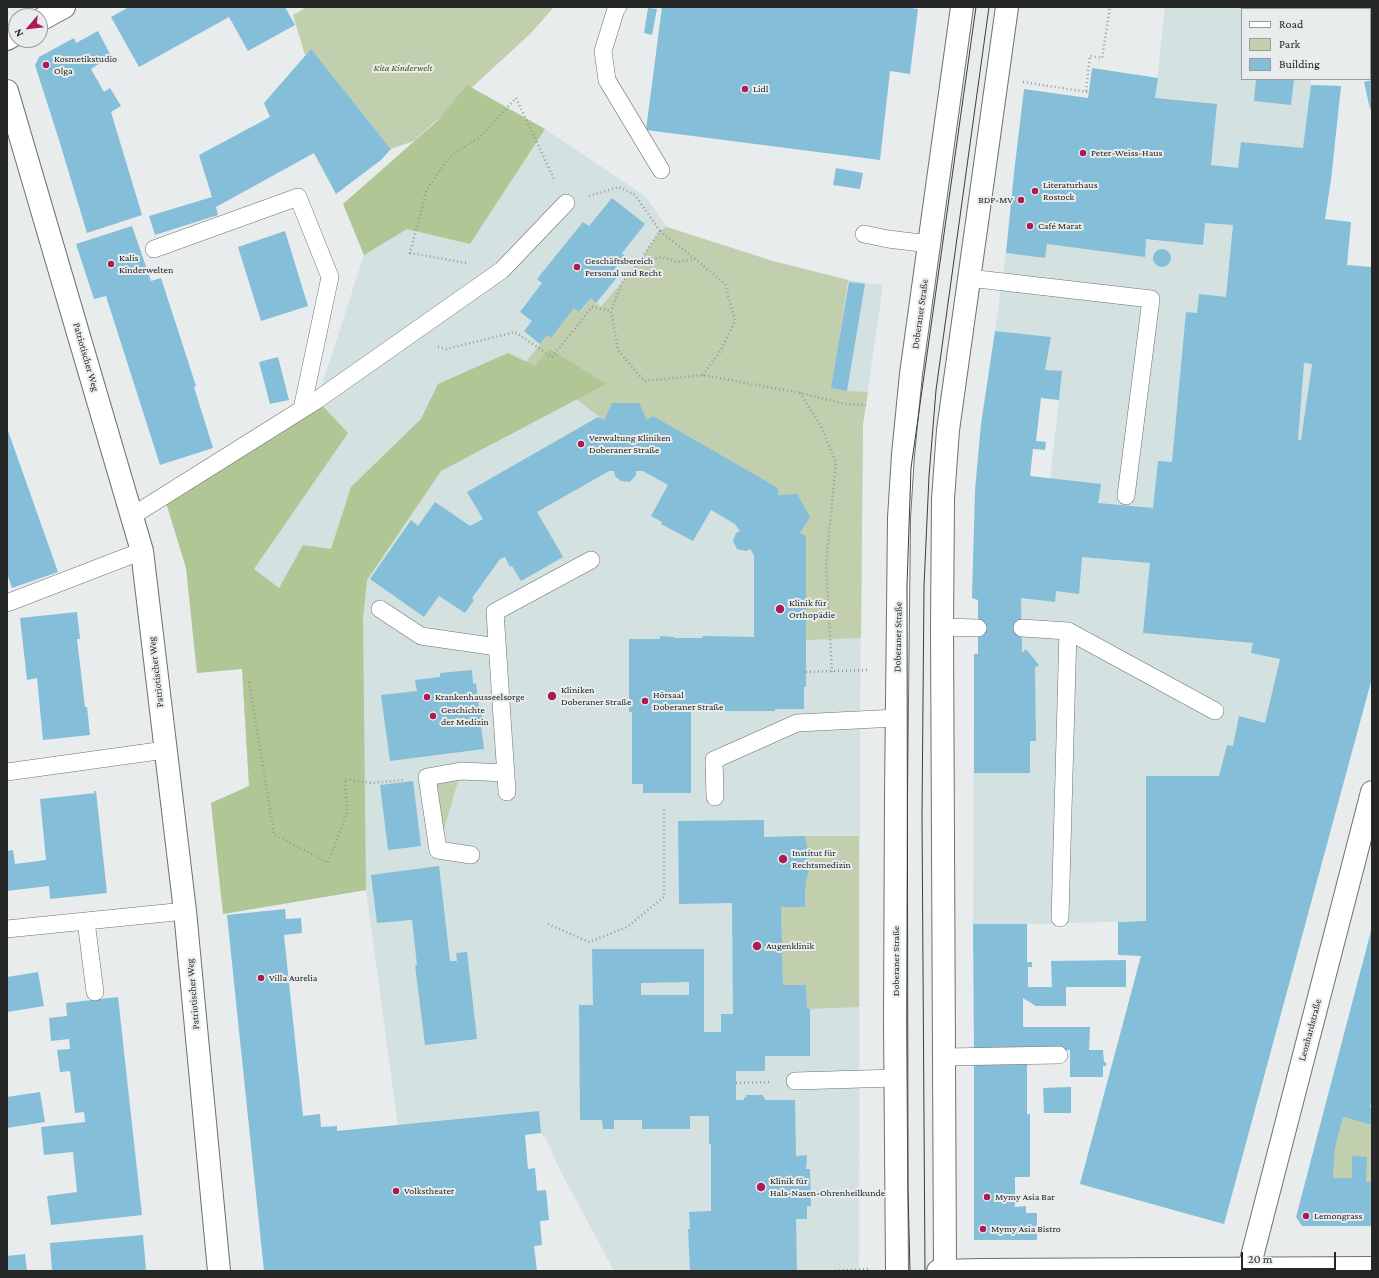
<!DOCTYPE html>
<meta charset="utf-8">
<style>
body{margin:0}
#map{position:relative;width:1379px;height:1278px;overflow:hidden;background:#e8ecec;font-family:"Crimson Pro",serif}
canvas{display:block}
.frame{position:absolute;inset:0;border:8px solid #252727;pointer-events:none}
.legend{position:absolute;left:1241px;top:8px;width:130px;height:72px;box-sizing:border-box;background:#e8ecec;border:1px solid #9a9d9d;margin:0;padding:5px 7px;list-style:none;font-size:12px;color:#252727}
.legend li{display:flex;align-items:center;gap:8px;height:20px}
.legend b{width:20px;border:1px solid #9a9d9d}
.north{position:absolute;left:8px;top:8px;width:40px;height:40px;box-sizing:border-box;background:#e8ecec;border:1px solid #9a9d9d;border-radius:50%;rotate:242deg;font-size:11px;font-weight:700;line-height:16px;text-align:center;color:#252727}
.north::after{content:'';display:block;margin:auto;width:14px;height:18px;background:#ab1b56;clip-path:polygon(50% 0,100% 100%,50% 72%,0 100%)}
.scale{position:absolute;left:1241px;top:1252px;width:95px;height:18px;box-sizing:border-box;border:2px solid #252727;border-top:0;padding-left:5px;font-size:12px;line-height:14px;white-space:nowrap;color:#252727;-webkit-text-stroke:3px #e8ecec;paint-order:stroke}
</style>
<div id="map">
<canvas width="1379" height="1278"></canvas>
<div class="frame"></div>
<ul class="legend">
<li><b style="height:5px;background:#fff"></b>Road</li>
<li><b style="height:11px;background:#c1cfaf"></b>Park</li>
<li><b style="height:11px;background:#84bed9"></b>Building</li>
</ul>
<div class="north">N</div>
<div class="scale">20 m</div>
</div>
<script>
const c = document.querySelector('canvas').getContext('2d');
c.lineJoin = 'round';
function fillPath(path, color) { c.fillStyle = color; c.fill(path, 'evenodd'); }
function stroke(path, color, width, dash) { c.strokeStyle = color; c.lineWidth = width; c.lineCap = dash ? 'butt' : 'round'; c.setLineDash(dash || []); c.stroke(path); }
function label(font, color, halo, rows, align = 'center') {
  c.font = font + ' "Crimson Pro",serif'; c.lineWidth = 4; c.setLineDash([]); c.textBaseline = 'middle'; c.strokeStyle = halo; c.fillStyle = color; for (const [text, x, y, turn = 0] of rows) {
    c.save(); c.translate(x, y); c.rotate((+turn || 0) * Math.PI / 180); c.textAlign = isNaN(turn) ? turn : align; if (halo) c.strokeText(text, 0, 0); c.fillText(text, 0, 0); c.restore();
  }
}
const built = new Path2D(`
 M1165,7H1314V9H1242V79H1311V85L1341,86L1325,219L1312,364L1306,416L1345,774L1224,1224L1080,1184L1147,934L1146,921L1027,924H973L974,654L978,653V600L972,598L976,470L1050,479L1062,372L1045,370L1051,337L995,331L1006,253L1045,258L1047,244L1123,254L1126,222L1154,107Z
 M467,85L545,129L645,196L667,227L694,251L773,261L848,280L883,285L863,424L860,719L859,1271H614L560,1170L546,1139L541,1133L539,1111L398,1126L366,890L223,914L211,803L249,786L242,669L197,673L186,568L164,496L317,400L364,255L343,204L436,122Z`);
const green = new Path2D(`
 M307,7H554L531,33L414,141L391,149L386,143L311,50L305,55L293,15Z
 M667,227L773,261L848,280L832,388L847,391L868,392L863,424L861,638L806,640V536L800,533L810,517L797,494L778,495V488L653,417L647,420L638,403H612L604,420L526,362L547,335L551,338L574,308L580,312L591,298L601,307L640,261L660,231Z
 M461,771L438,850L427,777Z
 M805,836H859V1007L807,1009L806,985H783L781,907L805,906V887L806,886V881L808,875V848H807Z
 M1343,1117L1372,1125V1182H1366V1157H1352V1178H1333L1335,1149Z`);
const forest = new Path2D(`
 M467,85L545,129L470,244L407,229L364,255L343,204L436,122Z
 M550,349L606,384L441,471L367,580L363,618L366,890L223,914L211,803L249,786L242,669L197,673L186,568L164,496L317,400L348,433L254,569L279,588L303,545L331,549L351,487L421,419L438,384L508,353L535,366Z`);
const building = new Path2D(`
 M129,7H285L295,25L248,51L229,17L139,67L111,17Z
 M662,7H902L918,9L910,74L890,71L880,160L646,130Z
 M648,8L657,9L652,35L644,33Z
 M98,31L111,56L91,69L104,92L110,88L121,106L111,112L142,215L87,233L59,140L35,65L39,57L74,38L76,43Z
 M311,49L386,143L391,149L381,160L336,194L314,153L216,207L218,215L155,235L149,216L212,197L199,155L270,117L264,103Z
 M1092,68L1158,78L1155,98L1217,104L1211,165L1238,168L1241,142L1303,148L1311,85L1341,86L1331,180L1325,219L1351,222L1347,265L1372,267V678L1224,1224L1080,1184L1141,956L1118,955V922L1146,921V776H1219L1227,745L1233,746L1239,716L1265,723L1280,659L1251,653L1253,643L1143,633L1150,563L1082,557L1079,594L1056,591L1055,602L1021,598L1022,653L1026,649L1039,665L1035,668L1036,741H1030V773H974V654H978V600L972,598L975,491L981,424L995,331L1051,337L1045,370L1062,371L1059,400L1041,398L1036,441L1046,442L1045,450L1033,449L1030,476L1101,484L1098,503L1153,508L1158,461L1172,462L1186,312L1197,313L1199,294L1226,297L1233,225L1205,223L1203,245L1146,239L1145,257L1047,244L1045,258L1006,253L1014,173L1024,89L1088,98ZM1304,363L1312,364L1301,440H1298Z
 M1256,79H1294L1291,105L1254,101Z
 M1372,80V109H1370L1364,82Z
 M836,168L863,173L860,189L833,185Z
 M612,198L645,224L622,253L625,256L614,270L619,275L596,303L591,298L579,312L574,308L551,338L547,335L540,344L524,331L532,321L520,312L542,283L537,279L583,222L589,226Z
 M132,226L151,281L161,278L196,386L194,387L213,448L160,465L106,296L94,299L76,244Z
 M285,231L308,306L261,321L238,247Z
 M1153 258a9 9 0 1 1 18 0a9 9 0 1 1-18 0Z
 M849,282L865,284L847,391L831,388Z
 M278,357L289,400L270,404L259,362Z
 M612,403H639L647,420L653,416L778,488V495L797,494L810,517L800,533L806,536V687H804V709H775V711H691V793H643V784H632V712H629V639H660V636L674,637V638H703L702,636L754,637V555L750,549L746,551L737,549L733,541L736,533L740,531L735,524L711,510L693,541L661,524L662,522L651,516L668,485L643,471H636V475L630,482L621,481L615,476L614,471H609L537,512L563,557L521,581L512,566L510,567L505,557L500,559L472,598L474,600L465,613L439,596L424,617L370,579L411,520L418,526L435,502L470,526L483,519L467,492L598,417L604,420Z
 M7,428L58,572L12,588L7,573Z
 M77,612L80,639H77L85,707H87L90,735L43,740L37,678L27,680L20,618Z
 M472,670L473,684L476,683L479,707L481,706L483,725H481L484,749L390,761L381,695L417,691L415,680L440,677V673Z
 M413,781L421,846L388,850L380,785Z
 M94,791H96L107,893L50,899L49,886L7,891V851L13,850L15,864L46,860L40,799L95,793Z
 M764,820V837L805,836L806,842H807L808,875L806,881V887H805V907H781L783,985H806L807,1009H810V1056H765V1071H736V1100H744V1097L746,1098V1095H763V1097L765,1098V1100H795L796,1156L807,1155L806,1169H810L811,1206H807V1219H796L797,1271H690L688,1229H690L689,1212L711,1211V1144H709V1116H690V1129H642V1120H614V1129H603L602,1120H580L579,1005H593L592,949H704V1032H721V1014H733L732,903L679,904L678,821ZM689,982V995H641V983Z
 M439,866L450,961H457L456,953L467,952L477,1039L425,1045L415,965H417L412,920L377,923L371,875Z
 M285,909L286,919L301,918L302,933L284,935L303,1116L320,1114L321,1127L337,1126V1131L539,1111L541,1133L525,1135L528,1169L535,1168L537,1191L546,1190L549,1220L540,1221L542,1245L534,1246L537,1271H264L227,915Z
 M973,924H1027V962H1032V967H1028V987H1052L1051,961L1126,960V987H1066V1006H1036L1023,998V1027H1090L1089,1050H1103L1104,1062H1106V1066H1103V1077H1070V1050L974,1051Z
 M1371,931L1372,1100L1370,1108H1372V1125L1343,1117L1335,1149L1333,1178H1352V1156L1367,1157L1366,1182H1372V1226H1302L1296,1217Z
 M38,972L44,1006L7,1012V977Z
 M118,997L142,1215L51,1225L47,1196L77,1192L73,1152L44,1155L41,1127L85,1122L84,1112L75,1113L70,1071L60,1072L57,1050L70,1049L69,1039L51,1041L49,1018L67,1016L66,1003Z
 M974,1064H1027V1114H1030V1177H1015V1207L1026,1206V1213H1037V1240H974Z
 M1071,1087V1113H1044L1043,1088Z
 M40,1092L45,1122L7,1128V1097Z
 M143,1235L146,1271H52L50,1243Z
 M25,1254L27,1271H7V1256Z`);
const path = new Path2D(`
 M906,8V7
 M1023,82L1088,92
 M1086,91L1090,56L1102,58L1110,7
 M589,196L619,187L635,195L660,231L640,260
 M660,231L695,259
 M466,263L410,253L427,189L450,156L480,137L516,98L555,181
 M438,347L446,349L515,332L552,357L592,307L611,311
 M703,375L721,350L735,321L725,284L695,259L677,262L662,257L640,261L622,283L611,311L618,350L644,381L703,375L800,393L846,404L866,405
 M800,393L821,426L836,462L826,565L832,672
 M806,672L869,670
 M249,682L274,834L328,863L347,813L345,779L372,783L403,780
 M548,924L589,942L627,927L664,897V809
 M736,1083L770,1082
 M831,1271L869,1269`);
const lane = new Path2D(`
 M618,7L616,9L603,51L607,80L661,170
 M864,234L888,239L929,244
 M154,249L298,197L330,277L302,409
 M969,278L1151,299L1126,496
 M132,516L317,400L502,270L566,203
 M7,603L142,551
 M380,609L421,636L497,647
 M942,627L978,628
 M1022,628L1068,631
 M7,772L165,750
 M507,792L495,612L591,560
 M715,797L714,760L797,723L897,718
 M471,855L438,850L427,777L461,771L506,773
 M1060,918L1068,631L1215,711
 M86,921L95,992
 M7,929L185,911
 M944,1057L1059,1055
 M795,1081L896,1078`);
const street = new Path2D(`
 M40,20L64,7
 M7,39L16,34
 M7,91L142,551L185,911L219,1271
 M1249,1268L1372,792
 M938,1271L981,1270L1372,1268`);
const secondary = new Path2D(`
 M897,1271L895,1021L896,795L899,518L903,455L911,374L962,7
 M945,1271L942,627L943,499L948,430L1007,7`);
const tram = new Path2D(`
 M910,1271L908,1189L907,585L911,468L976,7
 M925,1271L922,815L924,586L929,476L936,390L989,7`);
const markers = [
 [46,65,4,"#ab1b56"],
 [745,89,4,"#ab1b56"],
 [1083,153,4,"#ab1b56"],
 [1035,191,4,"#ab1b56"],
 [1021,200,4,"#ab1b56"],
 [1030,226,4,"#ab1b56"],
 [111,264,4,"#ab1b56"],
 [577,267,4,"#ab1b56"],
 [581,444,4,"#ab1b56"],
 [780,609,5,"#ab1b56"],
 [552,696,5,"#ab1b56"],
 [427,697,4,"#ab1b56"],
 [645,701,4,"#ab1b56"],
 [433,716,4,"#ab1b56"],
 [783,859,5,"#ab1b56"],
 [757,946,5,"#ab1b56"],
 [261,978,4,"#ab1b56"],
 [761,1187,5,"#ab1b56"],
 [396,1191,4,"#ab1b56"],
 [987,1197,4,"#ab1b56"],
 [1306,1216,4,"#ab1b56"],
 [983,1229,4,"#ab1b56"]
];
const poiNames = [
 ["Kosmetikstudio",54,59],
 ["Olga",54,71],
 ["Lidl",753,89],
 ["Peter-Weiss-Haus",1091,153],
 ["Literaturhaus",1043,185],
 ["Rostock",1043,197],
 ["BDP-MV",1013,200,"right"],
 ["Café Marat",1038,226],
 ["Kalis",119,258],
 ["Kinderwelten",119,270],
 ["Geschäftsbereich",585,261],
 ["Personal und Recht",585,273],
 ["Verwaltung Kliniken",589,438],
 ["Doberaner Straße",589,450],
 ["Klinik für",789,603],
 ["Orthopädie",789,615],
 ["Kliniken",561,690],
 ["Doberaner Straße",561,702],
 ["Hörsaal",653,695],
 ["Doberaner Straße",653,707],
 ["Krankenhausseelsorge",435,697],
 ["Geschichte",441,710],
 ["der Medizin",441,722],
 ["Institut für",792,853],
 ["Rechtsmedizin",792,865],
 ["Augenklinik",766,946],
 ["Villa Aurelia",269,978],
 ["Klinik für",770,1181],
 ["Hals-Nasen-Ohrenheilkunde",770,1193],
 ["Volkstheater",404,1191],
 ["Mymy Asia Bar",995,1197],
 ["Lemongrass",1314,1216],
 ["Mymy Asia Bistro",991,1229]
];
const parkNames = [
 ["Kita Kinderwelt",403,68]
];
const streetNames = [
 ["Doberaner Straße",920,314,-82],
 ["Patriotischer Weg",86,357,74],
 ["Doberaner Straße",898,637,-89],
 ["Patriotischer Weg",156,672,-97],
 ["Doberaner Straße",896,961,-90],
 ["Patriotischer Weg",193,994,-95],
 ["Leonhardstraße",1310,1030,-75]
];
fillPath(built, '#d3e1e0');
fillPath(green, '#c1cfaf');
fillPath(forest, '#b1c695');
fillPath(building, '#84bed9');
stroke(lane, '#6d7171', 18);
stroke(street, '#6d7171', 24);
stroke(secondary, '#6d7171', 24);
stroke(path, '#989b9b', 2.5, [1, 3]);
stroke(lane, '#fff', 17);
stroke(street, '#fff', 22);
stroke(secondary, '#fff', 22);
stroke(tram, '#3d3f3f', 1);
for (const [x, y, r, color] of markers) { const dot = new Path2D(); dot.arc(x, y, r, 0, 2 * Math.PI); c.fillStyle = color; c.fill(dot); stroke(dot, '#e8ecec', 1.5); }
label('10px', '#252727', '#e8ecec', poiNames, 'left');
label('italic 10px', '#3e560a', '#e8ecec', parkNames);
label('10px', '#252727', '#e8ecec', streetNames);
</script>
